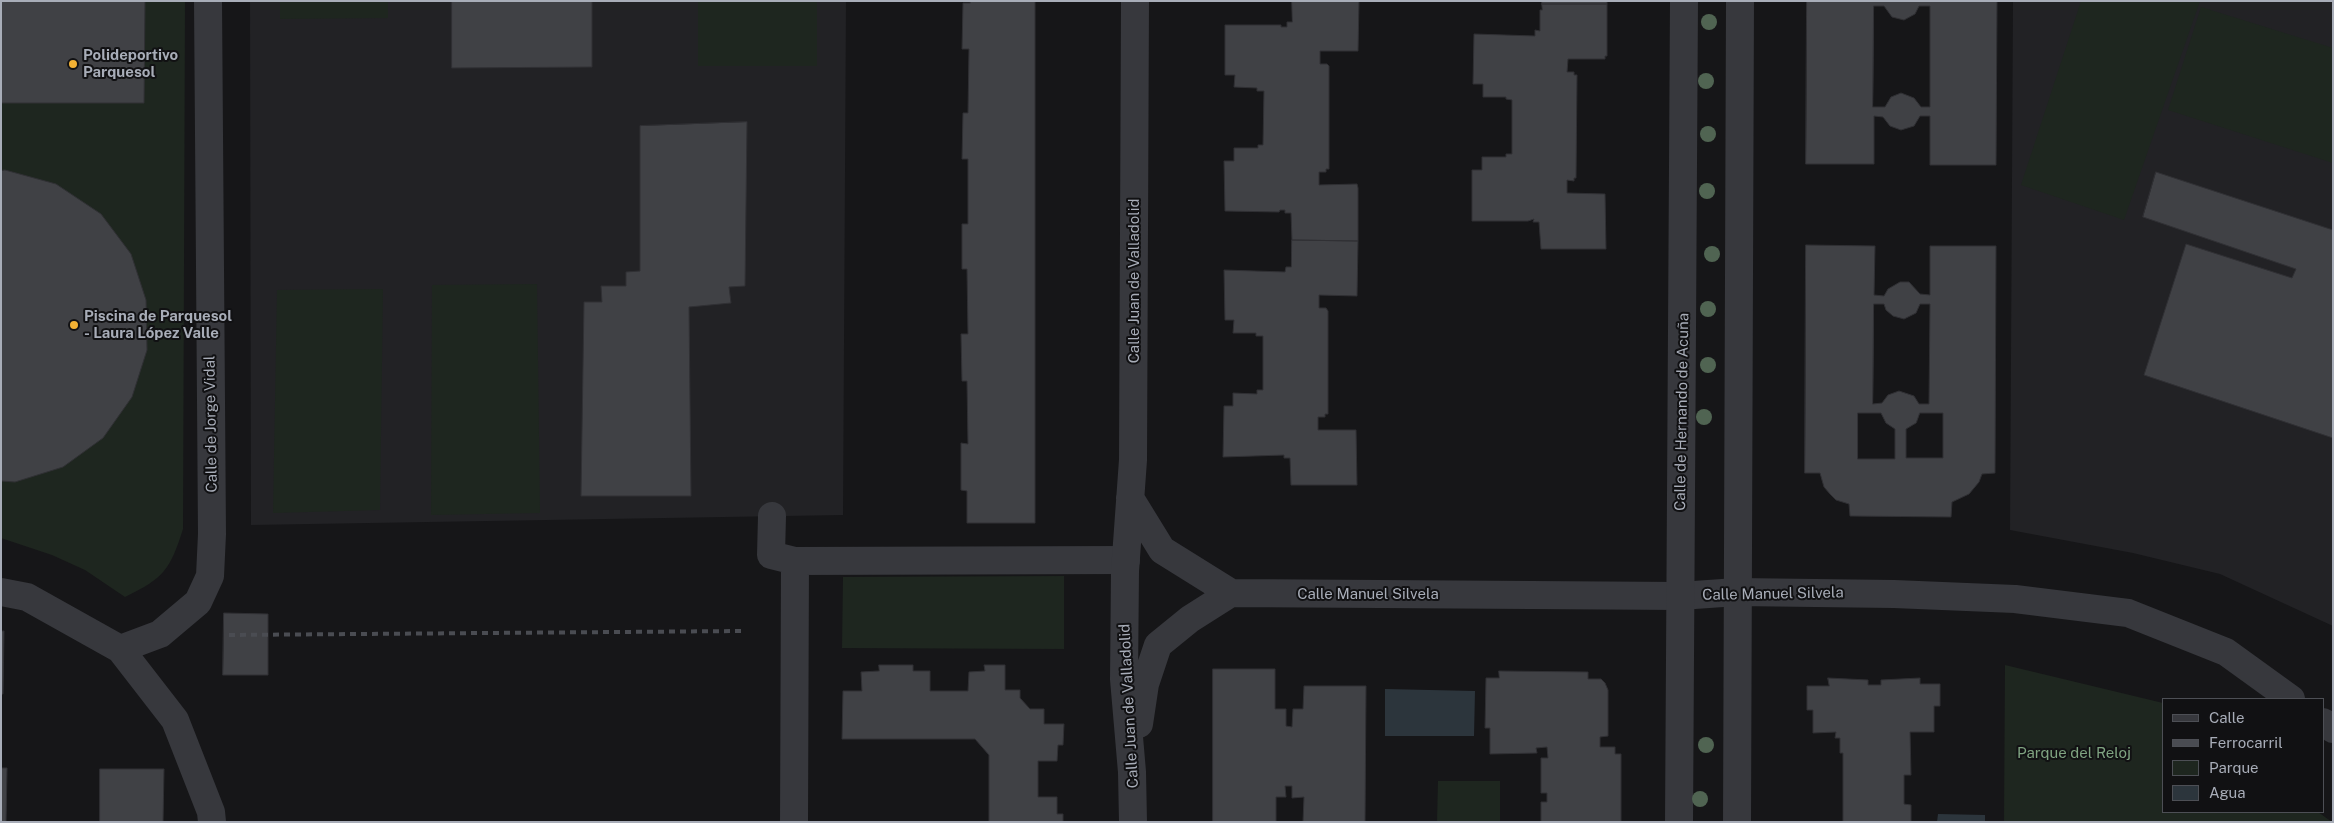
<!DOCTYPE html>
<meta charset="utf-8">
<style>
body{margin:0}
#map{position:relative;width:2334px;height:823px;overflow:hidden;background:#161618;font-family:"Public Sans",sans-serif}
canvas{display:block}
.frame{position:absolute;inset:0;border:2px solid #a8adb8;pointer-events:none}
.legend{position:absolute;left:2162px;top:698px;width:162px;height:115px;box-sizing:border-box;background:#111113;border:1px solid #4d4f55;margin:0;padding:6px 9px;list-style:none;font-size:15px;color:#a8adb8}
.legend li{display:flex;align-items:center;gap:10px;height:25px}
.legend b{width:25px;border:1px solid #4d4f55}
</style>
<div id="map">
<canvas width="2334" height="823"></canvas>
<div class="frame"></div>
<ul class="legend">
<li><b style="height:6px;background:#37383d"></b>Calle</li>
<li><b style="height:6px;background:#4a4c52"></b>Ferrocarril</li>
<li><b style="height:14px;background:#1e261f"></b>Parque</li>
<li><b style="height:14px;background:#2c353c"></b>Agua</li>
</ul>
</div>
<script>
const c = document.querySelector('canvas').getContext('2d');
c.lineJoin = 'round';
function fillPath(path, color) { c.fillStyle = color; c.fill(path, 'evenodd'); }
function stroke(path, color, width, dash) { c.strokeStyle = color; c.lineWidth = width; c.lineCap = dash ? 'butt' : 'round'; c.setLineDash(dash || []); c.stroke(path); }
function label(font, color, halo, rows, align = 'center') {
  c.font = font + ' "Public Sans",sans-serif'; c.lineWidth = 4; c.setLineDash([]); c.textBaseline = 'middle'; c.strokeStyle = halo; c.fillStyle = color; for (const [text, x, y, turn = 0] of rows) {
    c.save(); c.translate(x, y); c.rotate((+turn || 0) * Math.PI / 180); c.textAlign = isNaN(turn) ? turn : align; if (halo) c.strokeText(text, 0, 0); c.fillText(text, 0, 0); c.restore();
  }
}
const built = new Path2D(`
 M250,1H846L843,515L251,525Z
 M2013,1H2333V626L2220,574L2133,553L2010,530Z`);
const green = new Path2D(`
 M1,1H185L183,529C170,570 164,578 125,597L85,570L52,555L1,538Z
 M280,1H388V18L280,19Z
 M698,1H817V66H698Z
 M2081,1H2200L2124,220L2021,185Z
 M2201,7L2333,48V163L2168,110Z
 M537,284L540,513L431,515L432,285Z
 M383,289L380,510L273,513L277,290Z
 M1064,576V649L842,648L843,577Z
 M2005,665L2163,703V812H2318L2332,822H2004Z
 M1438,781H1500V822H1437Z`);
const water = new Path2D(`
 M1385,689L1475,691L1474,736H1385Z
 M1938,814L1985,815V822H1937Z`);
const building = new Path2D(`
 M1,1H145L144,103H1Z
 M452,1H592V67L452,68Z
 M970,1H1035V523H967V491L961,490V443L968,444L967,381H962L961,334H968L967,269H962V224H968V159H962L963,113H968L969,49H962L963,3H970Z
 M1292,1H1359L1358,51H1320V64H1327L1329,66V169H1326V172H1319V185L1357,184L1358,188V241L1292,240L1291,213H1285V210H1280L1279,212L1225,211L1224,161H1234V148H1258V145H1263L1264,91H1257V88L1234,87L1235,75H1225V25H1281V27H1287V22H1292Z
 M1542,1H1607V4H1542Z
 M1807,1H1997L1996,165H1930V116H1920L1914,126L1901,130L1890,126L1883,117L1874,116V164H1806ZM1874,6H1884L1892,17L1904,20L1915,14L1919,6H1930V107H1921L1914,98L1901,93L1891,97L1885,107H1873Z
 M1542,4H1607V56H1605V59H1568L1567,72H1574V75H1577L1576,178H1574V181L1567,180V193L1605,194L1606,249H1541L1539,222H1533L1534,219L1528,221H1472V170H1482V157H1506V154H1512V100L1506,99V97H1483V84H1473L1474,34L1535,36V30L1540,31V10H1542Z
 M747,122L745,286L729,287L731,303L689,307L691,496H581L584,302H602L601,286H626V272L640,271V126Z
 M5,170L56,184L101,214L131,254L146,300L147,350L132,397L103,438L63,467L15,482L1,481V171Z
 M2156,172L2333,230V438L2144,375L2186,244L2292,278L2296,269L2143,217Z
 M1292,240L1358,241L1357,296L1319,295V308H1326L1328,311V414H1325V417H1318V430H1356L1357,485H1291L1290,458H1284V455L1223,457L1224,406H1233V393L1257,394V390H1263V336H1256V333H1233L1234,320H1225L1224,270L1285,272L1286,267H1291Z
 M1806,245L1875,246L1874,295L1884,296L1888,289L1900,282H1909L1920,294L1930,295V246H1996L1995,473L1982,474L1979,482L1969,494L1952,502L1951,517L1850,516L1849,504L1836,500L1830,494L1824,487L1820,473H1805ZM1874,304H1884L1886,310L1893,316L1904,319L1916,313L1920,304H1930L1929,404H1919L1914,396L1899,391L1888,395L1882,403L1873,404ZM1858,413H1881L1886,423L1895,429V459H1858ZM1920,413H1943V458H1906V429L1916,423Z
 M224,613L268,614V675H223Z
 M1,631H4L3,694H1Z
 M879,665H913V671H930V691H968L969,672L985,671L984,665H1005V690H1020V698L1030,709H1044V724H1064L1063,745H1058L1057,761H1038V797H1057V814H1063V822H989V755L975,739H842L843,691H862L861,672L879,671Z
 M1213,669H1275V709H1286V726L1292,727L1293,709H1303L1304,686H1366L1365,822H1303L1304,797L1292,798V786H1285L1286,797H1276V822H1213Z
 M1499,671L1588,672V679H1601L1605,683L1608,690V736L1600,737V747H1615V754H1621V822H1541V802H1547V793H1541V758H1548L1547,747L1536,748L1537,753L1490,754V728H1485L1486,678H1499Z
 M1828,678L1868,680V685H1881V680L1920,678V684H1940V706H1934V732H1910L1911,775H1904V804L1911,805V822H1843V753H1840V738H1835L1836,732L1813,733V710H1807V686H1829Z
 M1,768H7L6,822H1Z
 M100,769H164L163,822H100Z`);
const pedestrian = new Path2D(`
 M772,516L771,555L795,561L1126,560
 M794,822L795,561`);
const minor = new Path2D(`
 M1130,498L1162,550L1231,593L1680,596L1737,592L1894,594L2015,599L2128,613L2226,652L2291,699
 M1,592L27,597L120,649L175,720L211,812L212,822
 M120,649L160,634L198,602L210,576L212,534L208,1
 M2323,722L2333,729
 M1139,724L1145,684L1158,645L1190,619L1231,593
 M1133,822L1132,772L1124,679L1125,571L1133,460L1135,1`);
const tertiary = new Path2D(`
 M1679,822L1684,1
 M1737,822L1740,1`);
const rail = new Path2D(`
 M229,635L745,631`);
const trees = [
 [1709,22],
 [1706,81],
 [1708,134],
 [1707,191],
 [1712,254],
 [1708,309],
 [1708,365],
 [1704,417],
 [1706,745],
 [1700,799]
];
const markers = [
 [73,64,5,"#f2b134"],
 [74,325,5,"#f2b134"]
];
const poiNames = [
 ["Polideportivo",83,55],
 ["Parquesol",83,72],
 ["Piscina de Parquesol",84,316],
 ["- Laura López Valle",84,333]
];
const streetNames = [
 ["Calle Juan de Valladolid",1134,281,-90],
 ["Calle de Hernando de Acuña",1682,412,-89],
 ["Calle de Jorge Vidal",211,424,-91],
 ["Calle Manuel Silvela",1368,594],
 ["Calle Manuel Silvela",1773,594,-1],
 ["Calle Juan de Valladolid",1129,706,-93]
];
const parkNames = [
 ["Parque del Reloj",2074,753]
];
fillPath(built, '#222225');
fillPath(green, '#1e261f');
fillPath(water, '#2c353c');
fillPath(building, '#404145');
stroke(building, '#303034', 1);
stroke(pedestrian, '#37383d', 28);
stroke(minor, '#37383d', 28);
stroke(tertiary, '#37383d', 28);
stroke(rail, '#4a4c52', 4, [6, 5]);
c.fillStyle = '#506452';
for (const [x, y] of trees) { c.beginPath(); c.arc(x, y, 8, 0, 2 * Math.PI); c.fill(); }
for (const [x, y, r, color] of markers) { const dot = new Path2D(); dot.arc(x, y, r, 0, 2 * Math.PI); c.fillStyle = color; c.fill(dot); stroke(dot, '#111113', 2); }
label('bold 15px', '#a8adb8', '#111113', poiNames, 'left');
label('15px', '#a8adb8', '#111113', streetNames);
label('15px', '#7fa381', '#111113', parkNames);
</script>
